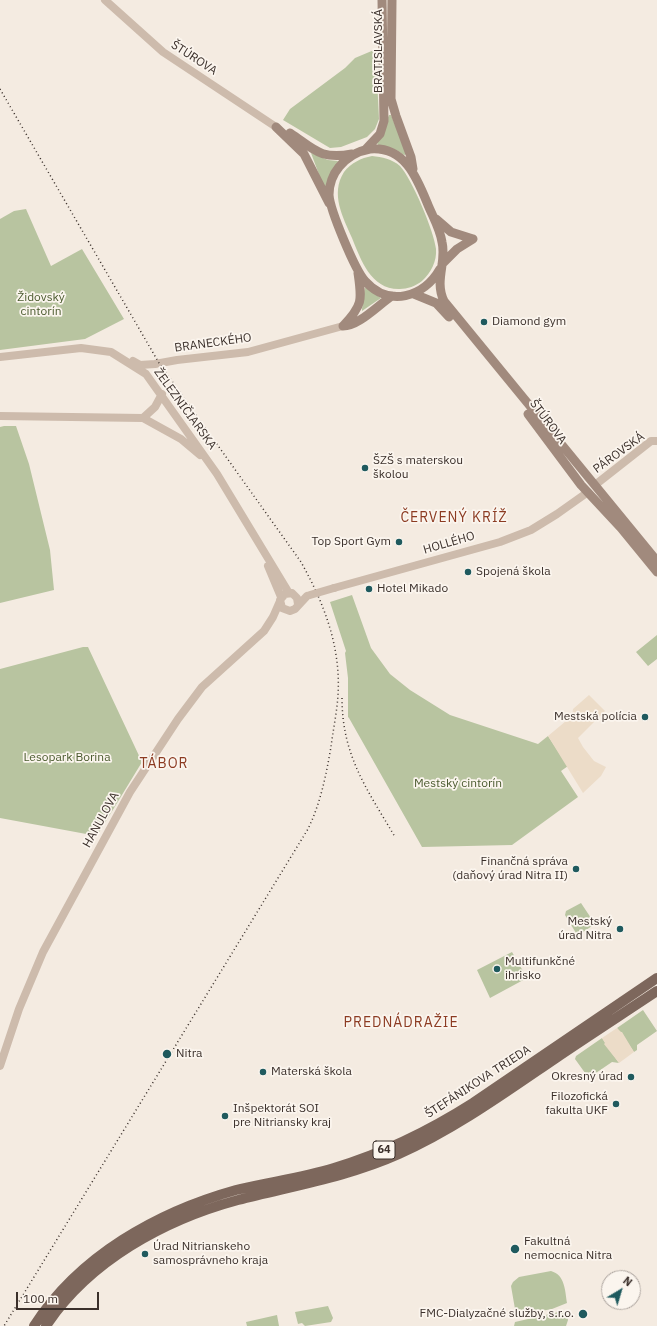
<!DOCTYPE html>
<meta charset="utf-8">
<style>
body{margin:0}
#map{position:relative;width:657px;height:1326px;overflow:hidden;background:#f4ebe1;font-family:"IBM Plex Sans",sans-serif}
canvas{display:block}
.north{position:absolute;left:601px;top:1270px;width:40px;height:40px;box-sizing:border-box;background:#fbf5ee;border:1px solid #aea6a0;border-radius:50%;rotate:38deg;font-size:11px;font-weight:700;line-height:16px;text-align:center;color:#3b302b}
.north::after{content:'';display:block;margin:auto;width:14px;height:18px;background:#1f5a5e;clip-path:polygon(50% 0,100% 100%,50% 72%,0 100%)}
.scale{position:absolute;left:16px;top:1292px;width:83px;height:18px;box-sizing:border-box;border:2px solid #3b302b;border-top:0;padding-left:5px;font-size:12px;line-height:14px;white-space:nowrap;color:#3b302b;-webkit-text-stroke:3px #fbf5ee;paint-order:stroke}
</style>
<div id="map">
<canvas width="657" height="1326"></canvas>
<div class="north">N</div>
<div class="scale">100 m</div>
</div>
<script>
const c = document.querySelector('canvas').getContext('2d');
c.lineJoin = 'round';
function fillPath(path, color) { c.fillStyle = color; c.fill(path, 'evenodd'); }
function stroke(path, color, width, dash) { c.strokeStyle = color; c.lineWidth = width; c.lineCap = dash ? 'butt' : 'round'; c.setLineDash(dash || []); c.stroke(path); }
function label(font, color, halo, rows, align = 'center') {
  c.font = font + ' "IBM Plex Sans",sans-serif'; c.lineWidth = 3.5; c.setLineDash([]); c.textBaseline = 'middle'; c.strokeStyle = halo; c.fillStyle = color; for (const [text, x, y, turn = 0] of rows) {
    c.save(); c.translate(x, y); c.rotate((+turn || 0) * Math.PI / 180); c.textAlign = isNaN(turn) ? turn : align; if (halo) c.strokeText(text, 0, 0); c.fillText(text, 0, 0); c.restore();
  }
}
const green = new Path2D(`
 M374,50L377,77L379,119L375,129L367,137L341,147L330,148L283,120L290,109L345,68L355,58Z
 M389,115H391L407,154L404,155L398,151L379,146L377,143Z
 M311,153L328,160L338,161L327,188H324Z
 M372,156C382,157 392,159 400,166C412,179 434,231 436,249C437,261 431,273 422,281C416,286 407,289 400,289C371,290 361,260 352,238C343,217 330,194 344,172C351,163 361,158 372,156Z
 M26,209L51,266L82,249L124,319L85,339L0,350V219L14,211Z
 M365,287L381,298L362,311V309Z
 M4,426H16L29,464L50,550L54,590L0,603V427Z
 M352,595L371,648L390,674L410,690L450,715L538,744L548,736L568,766L561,771L578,797L512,845L422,847L349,718L348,717V678L345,653L346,651L330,602Z
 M657,635V659L648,666L636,652Z
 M83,647H88L142,762L97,836L0,818V669Z
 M581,903L595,924L580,934L576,933L565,915L566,911Z
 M512,952L527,978L490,998L477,970Z
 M643,1010L657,1031L637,1045V1050L634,1052L617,1028Z
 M602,1038L619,1063L612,1062L590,1077H588L575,1059L576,1056Z
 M551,1271C565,1275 565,1290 567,1303L552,1309L519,1315L515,1309L511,1286L513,1282L519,1277Z
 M328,1306L333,1318L331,1322L305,1326L302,1323L298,1324L295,1312Z
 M563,1311L567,1313L568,1320L566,1326H514L515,1322Z
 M277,1315L279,1326H247L246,1322Z`);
const plaza = new Path2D(`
 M589,695L605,711L578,738L583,747L594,761L606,767L601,776L583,793L548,736L572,716L573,709Z
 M617,1028L621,1032H622L634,1052L619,1063L604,1044L605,1043L602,1038Z`);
const tertiary = new Path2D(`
 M105,0L163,52L276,127
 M0,357L81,348L111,352L146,374L217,474L289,593
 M133,361L140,365L155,364L177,360L248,352L343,326
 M0,416L143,418L181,439L200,455
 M143,418L155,407L162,394
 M595,485L651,441H657
 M268,566L281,597
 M334,588L500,542L531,530L557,514L588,492
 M298,604L297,598L292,593L285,594L280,600L282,608L290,611L295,609L307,596
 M0,1066L19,1009L43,952L130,792L178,719L202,687L264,631L273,617L280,601`);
const secondary = new Path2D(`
 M392,0L391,99L396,116L411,157L413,169
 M276,127L304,154L329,203
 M290,133C314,149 320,160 352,154
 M365,150L380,134L384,121L382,0
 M436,219L451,232L473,239
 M442,264L457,249L473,239
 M440,269C424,297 389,308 365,281C355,270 330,210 329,195C329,185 333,174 339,167C347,157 358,151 370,149C405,146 417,178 428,205C433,217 440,229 442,242C447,262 434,281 444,301L657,561
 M414,294L436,303L449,317
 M343,326C363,305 362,300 358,273
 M343,326C359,326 378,305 392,296
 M528,414L581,485L621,528L657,572`);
const primary = new Path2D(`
 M34,1326C79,1256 157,1212 236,1190C268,1182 302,1178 334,1168C384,1153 429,1131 473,1103L657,978
 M46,1326C89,1261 164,1220 238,1200C292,1186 348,1177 399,1154C455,1129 506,1092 556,1058C590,1035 624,1013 657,991`);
const rail = new Path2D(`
 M0,89L159,363L301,562C324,603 341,647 338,695C337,712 333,730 331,747C326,775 321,802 308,829L4,1326
 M342,698C342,756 367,789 395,837`);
const tertiaryBridge = new Path2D(`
 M310,595L334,588`);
const markers = [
 [484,322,4,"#1f5a5e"],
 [365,468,4,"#1f5a5e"],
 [399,542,4,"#1f5a5e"],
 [468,572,4,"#1f5a5e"],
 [369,589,4,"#1f5a5e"],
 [645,717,4,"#1f5a5e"],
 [576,869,4,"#1f5a5e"],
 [620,929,4,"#1f5a5e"],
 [497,969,4,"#1f5a5e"],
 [167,1054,5,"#1f5a5e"],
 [263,1072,4,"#1f5a5e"],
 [631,1077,4,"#1f5a5e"],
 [616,1104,4,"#1f5a5e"],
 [225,1116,4,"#1f5a5e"],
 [515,1249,5,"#1f5a5e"],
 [145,1254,4,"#1f5a5e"],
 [583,1314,5,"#1f5a5e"]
];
const shields = [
 [384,1150,22]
];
const shieldNames = [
 ["64",384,1150]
];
const streetNames = [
 ["BRATISLAVSKÁ",379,51,-90],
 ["ŠTÚROVA",194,58,33],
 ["BRANECKÉHO",213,343,-8],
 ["ŽELEZNIČIARSKA",185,409,54],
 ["ŠTÚROVA",548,422,53],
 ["PÁROVSKÁ",619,453,-36],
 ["HOLLÉHO",449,543,-16],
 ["HANULOVA",101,820,-61],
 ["ŠTEFÁNIKOVA TRIEDA",478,1082,-33]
];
const parkNames = [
 ["Židovský",41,298],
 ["cintorín",41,312],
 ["Lesopark Borina",67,758],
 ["Mestský cintorín",458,784]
];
const poiNames = [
 ["Diamond gym",492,322],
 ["ŠZŠ s materskou",373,461],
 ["školou",373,475],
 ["Top Sport Gym",391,542,"right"],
 ["Spojená škola",476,572],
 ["Hotel Mikado",377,589],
 ["Mestská polícia",637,717,"right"],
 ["Finančná správa",568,862,"right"],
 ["(daňový úrad Nitra II)",568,876,"right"],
 ["Mestský",612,922,"right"],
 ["úrad Nitra",612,936,"right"],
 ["Multifunkčné",505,962],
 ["ihrisko",505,976],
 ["Nitra",176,1054],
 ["Materská škola",271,1072],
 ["Okresný úrad",623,1077,"right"],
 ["Filozofická",608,1097,"right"],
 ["fakulta UKF",608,1111,"right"],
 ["Inšpektorát SOI",233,1109],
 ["pre Nitriansky kraj",233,1123],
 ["Fakultná",524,1242],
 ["nemocnica Nitra",524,1256],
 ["Úrad Nitrianskeho",153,1247],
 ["samosprávneho kraja",153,1261],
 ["FMC-Dialyzačné služby, s.r.o.",574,1314,"right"]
];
const quarterNames = [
 ["ČERVENÝ KRÍŽ",454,518],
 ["TÁBOR",164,764],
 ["PREDNÁDRAŽIE",401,1023]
];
fillPath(green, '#b8c4a0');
fillPath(plaza, '#ecdcc8');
stroke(tertiary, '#cdbbac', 8);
stroke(secondary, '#a18a7d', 9);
stroke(primary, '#7d675c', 10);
stroke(rail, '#3b302b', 1.5, [1, 3]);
stroke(tertiaryBridge, '#cdbbac', 8);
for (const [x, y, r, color] of markers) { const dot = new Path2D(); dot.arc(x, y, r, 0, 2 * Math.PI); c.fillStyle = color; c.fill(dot); stroke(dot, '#fbf5ee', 1.5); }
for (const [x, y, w] of shields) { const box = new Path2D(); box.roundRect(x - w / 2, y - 9, w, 18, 3); c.fillStyle = '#fbf5ee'; c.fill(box); stroke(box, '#3b302b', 1); }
label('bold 11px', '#3b302b', null, shieldNames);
label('12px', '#3b302b', '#fbf5ee', streetNames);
label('12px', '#4a5a2e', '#fbf5ee', parkNames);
label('12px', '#3b302b', '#fbf5ee', poiNames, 'left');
c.letterSpacing = '1px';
label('14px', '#8c3b22', '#fbf5ee', quarterNames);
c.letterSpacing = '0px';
</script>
